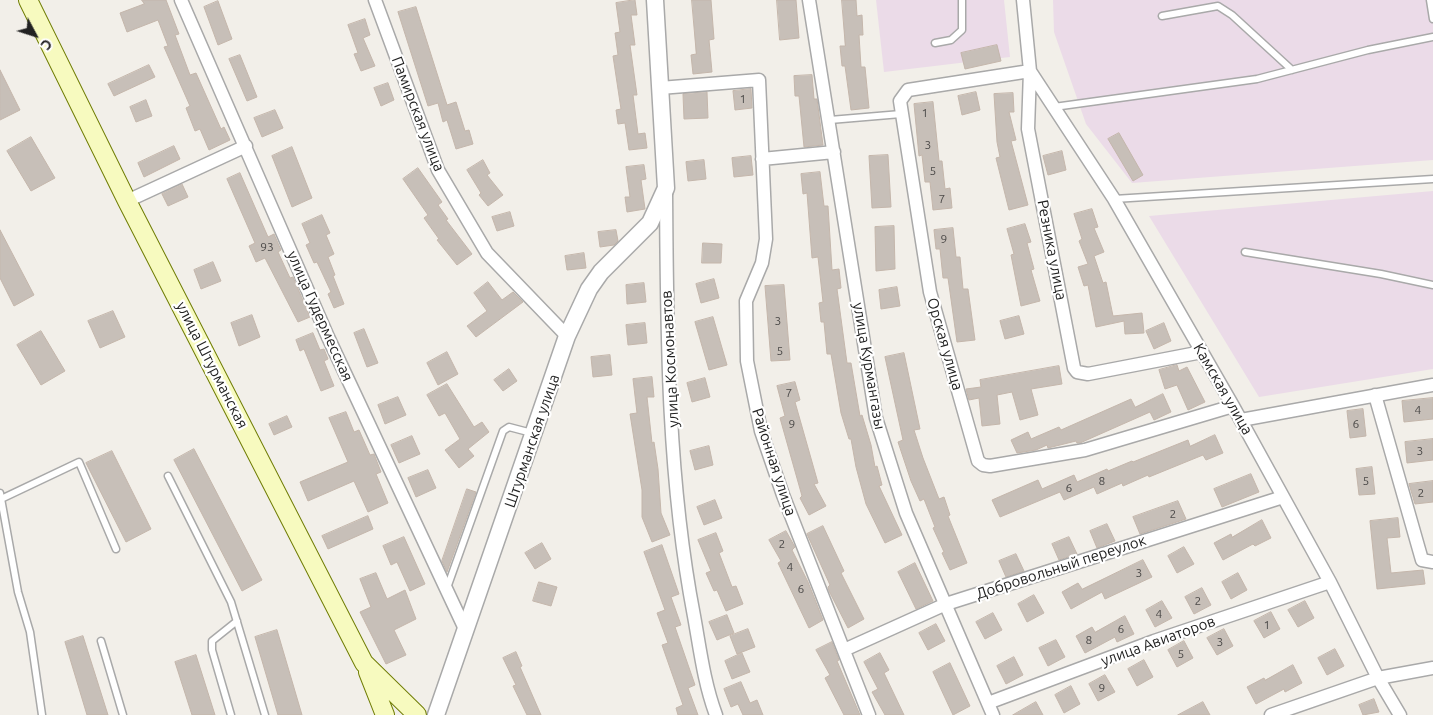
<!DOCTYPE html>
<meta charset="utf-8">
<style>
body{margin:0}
#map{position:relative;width:1433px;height:715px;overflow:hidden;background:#f2efe9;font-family:Ubuntu,sans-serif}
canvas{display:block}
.north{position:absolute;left:10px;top:10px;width:50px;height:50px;-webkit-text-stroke:4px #fff;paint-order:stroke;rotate:130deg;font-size:14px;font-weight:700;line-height:20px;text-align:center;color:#222}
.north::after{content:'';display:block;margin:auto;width:18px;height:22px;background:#222;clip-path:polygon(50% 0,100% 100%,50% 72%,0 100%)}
</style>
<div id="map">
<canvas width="1433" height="715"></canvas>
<div class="north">С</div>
</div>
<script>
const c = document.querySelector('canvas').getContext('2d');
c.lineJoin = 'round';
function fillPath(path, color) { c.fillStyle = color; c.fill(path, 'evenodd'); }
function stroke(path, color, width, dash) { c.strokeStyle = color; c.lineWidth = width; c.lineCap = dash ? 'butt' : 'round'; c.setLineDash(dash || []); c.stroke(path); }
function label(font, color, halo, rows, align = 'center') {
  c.font = font + ' Ubuntu,sans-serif'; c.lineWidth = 4.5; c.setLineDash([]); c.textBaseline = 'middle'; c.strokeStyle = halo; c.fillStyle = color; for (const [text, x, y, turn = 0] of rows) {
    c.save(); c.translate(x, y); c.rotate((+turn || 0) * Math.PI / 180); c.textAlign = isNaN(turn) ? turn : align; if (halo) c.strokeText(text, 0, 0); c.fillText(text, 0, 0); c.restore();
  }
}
const industrial = new Path2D(`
 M876,0H1004L1010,57L884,72Z
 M1053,0H1433V160L1132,183L1086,124L1054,32Z
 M1433,191V369L1259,397L1149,216Z`);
const building = new Path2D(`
 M142,0H166L179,34L175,35L190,75L196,73L221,129L224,127L230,140L209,150L200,129L195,131L186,108L190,106L164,47L168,46L158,20L127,32L120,13L144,4Z
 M635,0L637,15H631L635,45H630L637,95H633L638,134L645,133L647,148L629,150L625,123L618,124L616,110L621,109L613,56L618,55L615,33L620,32L616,3Z
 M692,0H711L714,39L709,40L712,72L693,74L691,55L696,54Z
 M777,0H796L799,38L780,40Z
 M842,0H856L857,16L862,15L863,35H859L861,67H865L869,108L851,110L845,66H842L840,46H845Z
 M218,1L232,39L218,45L204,7Z
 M416,7L447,105L456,102L465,131L469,130L473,144L456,149L447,120L443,122L438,103L428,106L398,12Z
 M365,19L370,35L363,38L375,66L361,71L354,54L358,53L348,25Z
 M997,45L1001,61L965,69L961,53Z
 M240,55L257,97L247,101L229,59Z
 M149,65L155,77L114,96L108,84Z
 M0,70L20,110L0,120Z
 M812,75L814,99H817L823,145L804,147L799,96H795L794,76Z
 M388,83L394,100L381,106L374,88Z
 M751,89L752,108L735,110L733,91Z
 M707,92L708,118L684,119L683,94Z
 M976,92L980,110L962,115L958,96Z
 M1013,93L1014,112H1009L1016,140L1011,141L1028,205L1009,210L996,158L1000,157L997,142L994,94Z
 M146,100L152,116L136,122L130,107Z
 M933,102L939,161H942L945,189L950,188L952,208L933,210L930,182H925L922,155L919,156L914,104Z
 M275,110L283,128L262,137L254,118Z
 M1119,133L1143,175L1133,181L1108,139Z
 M31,137L55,178L31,191L7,151Z
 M174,146L180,159L144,177L138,163Z
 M292,147L312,198L292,207L272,156Z
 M1062,151L1066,170L1048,175L1043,156Z
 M888,155L891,207L872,208L869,156Z
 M751,156L753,175L734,177L732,158Z
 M483,160L490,173L487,175L503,195L488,206L479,195L481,193L467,170Z
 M704,160L706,179L688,181L686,162Z
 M644,165L646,179L641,180L645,209L627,212L625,197H630L626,167Z
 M418,168L442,202L438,205L448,219L446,220L472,254L457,265L437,240L439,239L424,218L428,215L403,179Z
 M820,172L824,206H828L832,270L839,269L841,288L837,289L847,363H851L860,416L862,415L871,445L875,467L877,466L882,485L879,486L902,535L885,543L866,504L856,467L851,439H849L841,413L831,354H827L824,322H821L819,303L823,302L818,257L812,258L807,193L803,194L801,174Z
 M240,173L268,237L274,234L281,250L278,252L290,278L293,277L310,317L298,322L265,258L256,262L249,246L255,243L227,179Z
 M182,184L188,197L168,206L162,194Z
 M1092,209L1098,227L1094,228L1104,252L1094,256L1103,283L1106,282L1113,316L1142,313L1144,333L1125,334L1124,321L1096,327L1088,285L1084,286L1078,267L1088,264L1079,241L1082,239L1074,214Z
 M510,212L514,226L497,231L492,217Z
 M322,215L330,233L326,235L334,254L328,257L335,275L333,276L344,304L334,308L328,294L331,292L317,262L314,263L306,245L310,243L302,224Z
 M1025,224L1031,242L1027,243L1034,269L1031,270L1040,301L1021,306L1011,255L1014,254L1007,229Z
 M894,226L895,269L876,271L875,227Z
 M953,228L956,257H960L963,289H968L975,340L957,342L948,278H943L940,249H936L934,230Z
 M0,230L34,295L14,306L0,278Z
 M616,230L618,241L614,245L600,247L598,232Z
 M703,243L722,244L721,263H702Z
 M584,253L586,268L567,270L565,256Z
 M213,262L221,281L201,289L194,270Z
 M714,279L719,298L701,303L696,284Z
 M488,282L502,300L513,292L523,302L476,337L467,326L487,311L474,293Z
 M644,283L646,302L627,304L626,285Z
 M784,285L790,360L771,361L765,286Z
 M897,287L900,306L881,309L879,290Z
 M113,311L125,337L100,348L88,321Z
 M252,315L260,337L239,346L231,323Z
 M1019,316L1024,334L1005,339L1000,321Z
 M713,317L727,365L709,370L695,322Z
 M645,323L647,343L628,345L626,325Z
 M1164,323L1171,341L1154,349L1146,331Z
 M364,329L378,363L367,367L354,333Z
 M41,331L65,371L41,385L17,345Z
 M313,333L320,350L324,349L328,359L324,361L334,386L321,391L304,349L300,351L296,340Z
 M447,352L458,374L438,385L427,363Z
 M904,353L920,429L914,430L923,458L939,499L944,497L950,515L948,516L967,563L950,570L942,553L944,552L933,528L935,527L924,499L920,501L911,481L898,442L903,440L885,357Z
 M610,355L612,375L593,377L591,357Z
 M1177,365L1179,371L1187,367L1205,402L1188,410L1177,385L1165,389L1159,370Z
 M1059,366L1062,384L1031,389L1038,415L1020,420L1012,392L997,395L1000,424L982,426L979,398L969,400L966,389L981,387L980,380Z
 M509,369L517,381L503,391L494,380Z
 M652,377L654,397H647L652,443L654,442L658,469L661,513L670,535L652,542L642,517V490L630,414L637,413L633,379Z
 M705,378L710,397L692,402L687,383Z
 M795,382L800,400L795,402L818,483L814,484L826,506L809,515L800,498L802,496L780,418L785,416L777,386Z
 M447,384L474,427L482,422L489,432L468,449L474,456L459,468L445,450L460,439L445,413L439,416L427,395Z
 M1163,394L1171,412L1154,420L1150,412L1080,443H1077L1076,441L1048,448L1047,445L1036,450L1017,453L1011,440L1028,432L1031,439L1059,427L1061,430L1131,399L1135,407Z
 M398,397L406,415L385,424L378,405Z
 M1433,398V419L1404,422L1402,401Z
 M1363,409L1366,436L1350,438L1347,411Z
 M346,412L354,432L359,430L370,455L374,454L381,472L376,474L388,503L368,512L354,481L308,501L300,482L348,462L329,418Z
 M287,416L292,427L274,435L269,424Z
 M1215,435L1223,453L1206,460L1203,455L1149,477L1148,475L1123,486L1122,483L1097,494L1094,487L1064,500L1060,492L1000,517L992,500L1038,480L1042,489L1074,475L1077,482L1107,469L1108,471L1132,461L1133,462L1188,440L1190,446Z
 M412,436L420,454L399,463L391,445Z
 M1433,439V460L1407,463L1405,442Z
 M709,446L713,465L695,470L690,451Z
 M194,449L262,580L242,591L174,460Z
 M112,451L151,529L126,542L86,463Z
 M1372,467L1375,494L1359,495L1356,469Z
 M428,470L436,488L416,497L408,478Z
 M1251,474L1259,492L1222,507L1214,489Z
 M1433,481V502L1415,504L1409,484Z
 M467,489L476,492L447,572L442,561Z
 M715,500L722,518L704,525L697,507Z
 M1178,501L1186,519L1140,534L1133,517Z
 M368,516L373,529L328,549L322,536Z
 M1398,518L1400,537L1387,538L1391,573L1423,570L1425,584L1377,589L1370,521Z
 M1262,520L1271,538L1255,546L1253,544L1223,560L1214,543L1231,534L1232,537Z
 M1107,524L1115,541L1097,548L1090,531Z
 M823,526L844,571L841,573L864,619L848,628L829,591L828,587L830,585L807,534Z
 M786,531L795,547L792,550L808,582L823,620L809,628L778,563L781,561L769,540Z
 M716,533L723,551L719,553L732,587L736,586L743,604L726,611L717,590L714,591L706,573L711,571L698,540Z
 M404,537L425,584L410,591L397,562L391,565L383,546Z
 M1069,537L1077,554L1059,560L1052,544Z
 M542,543L551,559L535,569L525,553Z
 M662,545L679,594L671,597L681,625L675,627L695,685L688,688L698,715H678L676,708L683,705L662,645L668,643L657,613L665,610L644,552Z
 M1184,547L1194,564L1177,573L1168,556Z
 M1016,554L1024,571L1006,577L999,561Z
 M1143,560L1152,577L1105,599L1102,592L1071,609L1062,592L1078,583L1082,589Z
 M915,563L933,601L916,609L898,572Z
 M376,573L387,599L405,590L416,619L394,630L406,655L386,664L360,612L371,607L360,579Z
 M1238,573L1247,590L1231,599L1222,582Z
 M539,582L557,587L551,606L533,601Z
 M1202,588L1211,605L1194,614L1185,597Z
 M1034,595L1044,613L1027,622L1018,604Z
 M1162,601L1172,618L1155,627L1146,610Z
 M1305,601L1314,618L1298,627L1288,610Z
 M1271,612L1280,629L1264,638L1254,621Z
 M993,613L1002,630L985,639L976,622Z
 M727,615L734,633L717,640L709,622Z
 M1125,616L1134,634L1117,642L1115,637L1085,653L1076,636L1092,627L1095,632Z
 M936,624L945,641L928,650L919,633Z
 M748,629L755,647L737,654L730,636Z
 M1224,629L1233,646L1217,655L1207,638Z
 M277,630L302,715H278L255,637Z
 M83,636L108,715H87L65,642Z
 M1056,640L1065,657L1048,666L1039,648Z
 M1184,641L1193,658L1177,667L1168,650Z
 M832,642L839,660L837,661L860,715H844L825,678L830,675L816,650Z
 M1335,649L1344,666L1327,675L1318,658Z
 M516,652L522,666L520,667L541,715H527L513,686L516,685L503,658Z
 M742,653L750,672L732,679L725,661Z
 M880,653L889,670L884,673L904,715H885L872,692L878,689L864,662Z
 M196,655L215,715H192L175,662Z
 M1014,657L1023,675L1006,684L997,666Z
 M1144,660L1153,677L1137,686L1128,669Z
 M950,663L970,706L953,715L933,672Z
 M1293,665L1302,683L1285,692L1284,689L1256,704L1247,687L1264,678L1265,680Z
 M1105,675L1115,692L1098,701L1089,684Z
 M741,682L750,703L757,700L763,715H743L738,704L731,707L724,689Z
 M1071,686L1080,704L1064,713L1055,695Z
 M1374,699L1379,712L1363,715L1359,705Z
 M1036,702L1043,715H1013Z
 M1203,702L1210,715H1178Z`);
const service = new Path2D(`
 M1430,0L1433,19
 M1162,16L1218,6L1232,15L1292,70
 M935,43L951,40L962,30V0
 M1054,107L1257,79L1368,50L1433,37
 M830,120L901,114
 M1114,199L1433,179
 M1245,252L1381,274L1433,285
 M168,476L231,602L265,715
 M0,493L18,592L30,632L42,715
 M1,499L79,462L116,549
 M447,588L503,431L509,427L532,433
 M101,641L123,715
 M231,715L212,650V641L237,621`);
const minor = new Path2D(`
 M181,0L328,337L465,629
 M375,0L438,170L487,253L567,336
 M809,0L876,418L906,513L993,715
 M1023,0L1030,71L1028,129L1074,368L1077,372L1088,374L1202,352
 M1030,71L908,90L900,101L930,292L978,461L983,465L990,466L1085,450L1233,406
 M1030,71L1114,199L1233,406L1330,582L1378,678L1400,715
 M660,88L759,80L766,239L762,263L746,301L747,361L761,431L783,495L869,715
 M762,159L834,152
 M666,190C667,332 667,476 694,616C700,649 704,683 716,715
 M127,201L246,146
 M1375,395L1422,560L1433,562
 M1241,420L1433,385
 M844,650L946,604L1283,497
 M988,703L1154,641L1330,582
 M1271,715L1378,678L1433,668`);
const tertiary = new Path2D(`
 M436,715L567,336L589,289L601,272L650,223L666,188L655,0`);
const secondary = new Path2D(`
 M28,0L127,201L364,663L417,715
 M368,672L385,715`);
const numberNames = [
 ["1",743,99],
 ["1",925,113],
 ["3",928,145],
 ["5",933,171],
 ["7",942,199],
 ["9",944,239],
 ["93",267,247],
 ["3",778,321],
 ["5",780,351],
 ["7",789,393],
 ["4",1418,410],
 ["9",792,424],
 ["6",1356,424],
 ["3",1420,451],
 ["8",1102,481],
 ["5",1366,481],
 ["6",1069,488],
 ["2",1421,493],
 ["2",1173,514],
 ["2",782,544],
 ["4",790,567],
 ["3",1139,573],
 ["6",801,589],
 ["2",1198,601],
 ["4",1159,614],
 ["1",1267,625],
 ["6",1121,629],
 ["8",1089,640],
 ["3",1220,642],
 ["5",1181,654],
 ["9",1102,688]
];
const streetNames = [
 ["Памирская улица",418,114,69],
 ["Резника улица",1052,250,79],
 ["улица Гудермесская",320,316,66],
 ["Орская улица",945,344,74],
 ["улица Космонавтов",670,359,-93],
 ["улица Штурманская",212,365,63],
 ["улица Курмангазы",869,366,80],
 ["Камская улица",1223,389,60],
 ["Штурманская улица",532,441,-71],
 ["Районная улица",774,462,72],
 ["Добровольный переулок",1061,567,-18],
 ["улица Авиаторов",1158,641,-20]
];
fillPath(industrial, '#ebdbe8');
fillPath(building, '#c7bfb8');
stroke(building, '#c4b6ab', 1);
stroke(service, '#a9a9a9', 9);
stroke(minor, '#a9a9a9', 15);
stroke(tertiary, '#a9a9a9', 19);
stroke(secondary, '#707d05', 20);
stroke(service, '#fff', 6);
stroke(minor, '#fff', 12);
stroke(tertiary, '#fff', 16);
stroke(secondary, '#f7fabf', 18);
label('12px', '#4b4948', null, numberNames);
label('15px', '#222', '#fff', streetNames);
</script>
